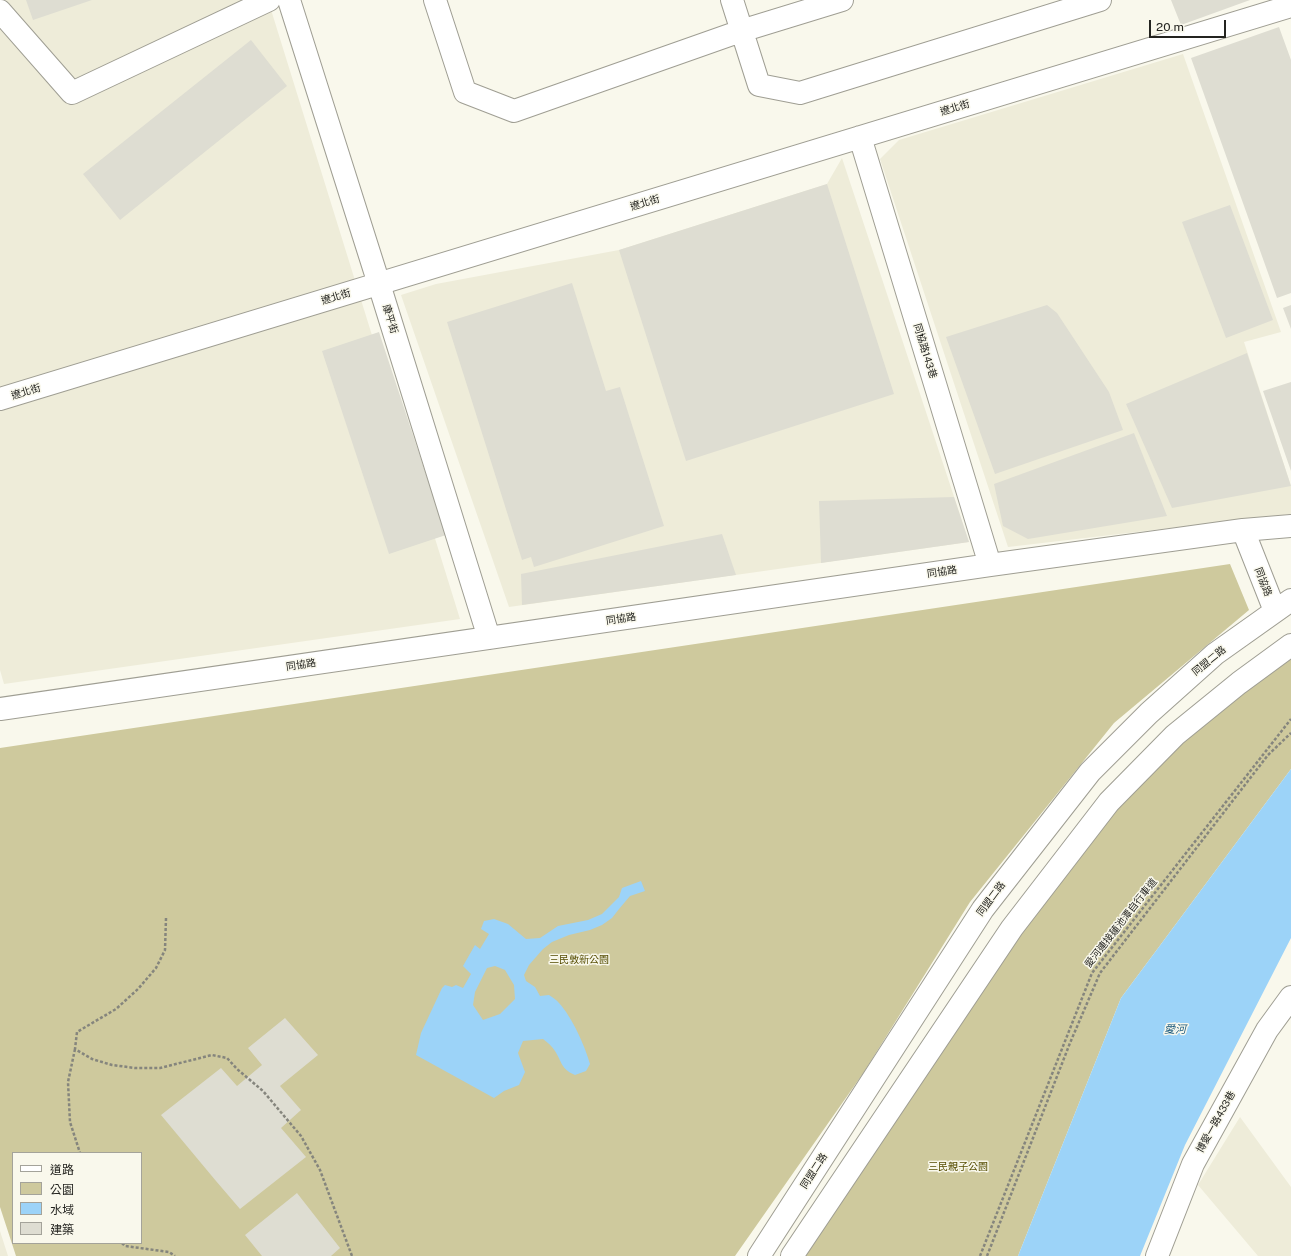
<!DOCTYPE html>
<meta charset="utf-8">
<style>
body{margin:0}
#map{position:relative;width:1291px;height:1256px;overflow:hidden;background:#f9f8ec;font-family:"Public Sans","Noto Sans TC",sans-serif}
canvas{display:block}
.legend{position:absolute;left:12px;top:1152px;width:130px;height:92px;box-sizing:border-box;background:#f9f8ec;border:1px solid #a4a39a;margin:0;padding:5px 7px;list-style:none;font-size:12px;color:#242420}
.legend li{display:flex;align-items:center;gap:8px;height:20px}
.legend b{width:20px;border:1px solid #a4a39a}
.scale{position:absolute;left:1149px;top:20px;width:77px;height:18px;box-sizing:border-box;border:2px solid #242420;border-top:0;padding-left:5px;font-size:12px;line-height:14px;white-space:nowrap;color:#242420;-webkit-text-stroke:3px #f9f8ec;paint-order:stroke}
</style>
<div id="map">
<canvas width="1291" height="1256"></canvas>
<ul class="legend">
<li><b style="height:5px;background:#fff"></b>道路</li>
<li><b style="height:11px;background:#cec99d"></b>公園</li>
<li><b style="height:11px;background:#9cd3f8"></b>水域</li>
<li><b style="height:11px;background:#deddd2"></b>建築</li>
</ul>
<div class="scale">20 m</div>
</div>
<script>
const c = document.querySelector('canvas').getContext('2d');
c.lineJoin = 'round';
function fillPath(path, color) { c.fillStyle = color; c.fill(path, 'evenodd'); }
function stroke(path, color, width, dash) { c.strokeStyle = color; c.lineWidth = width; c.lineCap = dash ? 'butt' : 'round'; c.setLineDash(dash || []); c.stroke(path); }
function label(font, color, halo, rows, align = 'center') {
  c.font = font + ' "Public Sans","Noto Sans TC",sans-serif'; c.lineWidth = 3; c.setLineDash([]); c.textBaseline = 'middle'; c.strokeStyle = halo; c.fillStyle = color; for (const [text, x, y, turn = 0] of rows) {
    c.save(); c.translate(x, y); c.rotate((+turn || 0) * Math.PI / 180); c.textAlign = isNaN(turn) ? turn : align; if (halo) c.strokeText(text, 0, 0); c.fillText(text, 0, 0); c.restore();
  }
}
const built = new Path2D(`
 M0,0H268L460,619L4,684L0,670Z
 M1183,54L1281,332L1244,342L1291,486V514L1008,547L880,159L899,140Z
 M842,158L969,542L509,607L401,295L436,284L619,250L827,184Z
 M1240,1117L1291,1187V1256H1258L1198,1185Z
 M0,1231L8,1256H0Z`);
const green = new Path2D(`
 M1230,564L1249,610L1114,723L970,902L864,1072L735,1256H16L0,1207V748ZM13,1153H141V1243H13Z
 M1291,645V769L1121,998L1018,1256H788L1090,826Z`);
const water = new Path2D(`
 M1291,769V938L1185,1145L1140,1256H1018L1121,998Z
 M641,881L645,891L630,896L619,909L612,918L602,925L590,930L569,935L552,942L543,949L529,965L524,975L526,981L535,987L540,996L549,995C553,998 557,1000 559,1003C572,1017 585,1046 590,1064L586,1071L575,1075C561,1069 562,1062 555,1051C552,1046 547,1042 543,1039L523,1041L518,1053L525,1072L519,1085L504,1091L494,1098L416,1055L421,1033L442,988L445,985L452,987L456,985L463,988L471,974L463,966L475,945L480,949L489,934L481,929L484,921L494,919L508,924L526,939L540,938L558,926L588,920L602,914L619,897L622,888ZM495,966L505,970L514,985L515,999L500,1014L483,1020L473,1005L475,992L487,968Z`);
const building = new Path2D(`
 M26,0H92L33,20Z
 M1171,0H1250L1181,25Z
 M1279,27L1291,60V293L1277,298L1191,58Z
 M251,40L287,86L120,220L83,174Z
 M827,184L894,394L686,461L619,250Z
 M1230,205L1273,320L1226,338L1182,222Z
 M572,283L606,391L620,387L664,526L534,567L531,557L522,560L447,322Z
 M1047,305L1057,313L1109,392L1123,430L995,474L946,337Z
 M1291,305V329L1283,308Z
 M379,332L446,535L389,554L322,351Z
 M1247,353L1291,486L1172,508L1126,404Z
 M1291,382V471L1263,391Z
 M1134,433L1167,516L1028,539L1003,526L994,484Z
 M954,497L969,542L821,563L819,501Z
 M722,534L736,575L522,605L521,574Z
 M285,1018L318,1055L280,1086L301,1110L281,1128L306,1157L240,1209L216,1181L161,1115L221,1068L237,1086L262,1065L248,1048Z
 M297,1193L340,1248L331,1256H262L245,1235Z`);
const path = new Path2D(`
 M166,918L165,950L156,968L138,989L116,1009L77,1032L75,1049L92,1059L112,1065L135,1068H160L212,1055L227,1058L237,1069L263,1091L301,1136L320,1170L352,1256
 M75,1049L68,1082L70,1122L80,1153
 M122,1243L125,1246L169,1252L175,1256
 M980,1256L1092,973L1291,719
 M987,1256L1070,1043L1100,973L1268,755L1291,733`);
const minor = new Path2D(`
 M289,0L379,284L489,638
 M435,0L465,92L514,111L741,31L842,0
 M732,0L759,85L800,93L1100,0
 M0,11L72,93L269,0
 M860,137L990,565
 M0,399L1291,6
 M1243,530L1275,611
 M0,709L990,565L1243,530L1291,526
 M759,1256L983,909L1090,772L1149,713L1215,654L1291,600
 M792,1256L1012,928L1109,802L1175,735L1239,683L1291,645
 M1157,1256L1193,1164L1267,1030L1291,997`);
const streetNames = [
 ["遼北街",955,108,-17],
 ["遼北街",645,203,-17],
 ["遼北街",336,297,-17],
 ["康平街",390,319,73],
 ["同協路143巷",925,351,73],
 ["遼北街",26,392,-17],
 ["同協路",942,572,-8],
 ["同協路",1263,582,69],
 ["同協路",621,619,-8],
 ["同盟二路",1209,661,-39],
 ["同協路",301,665,-8],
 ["同盟二路",991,899,-53],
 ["愛河連接蓮池潭自行車道",1121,923,-52],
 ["博愛一路433巷",1216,1122,-61],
 ["同盟二路",814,1171,-57]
];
const parkNames = [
 ["三民敦新公園",579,960],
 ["三民親子公園",958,1167]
];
const waterNames = [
 ["愛河",1175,1030]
];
fillPath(built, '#eeecd9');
fillPath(green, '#cec99d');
fillPath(water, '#9cd3f8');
fillPath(building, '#deddd2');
stroke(minor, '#9f9e93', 24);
stroke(path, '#85857d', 2.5, [3, 2]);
stroke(minor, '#fff', 22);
label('10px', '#242420', '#f9f8ec', streetNames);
label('10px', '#554c01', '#f9f8ec', parkNames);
label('italic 11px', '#1b5a7e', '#f9f8ec', waterNames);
</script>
